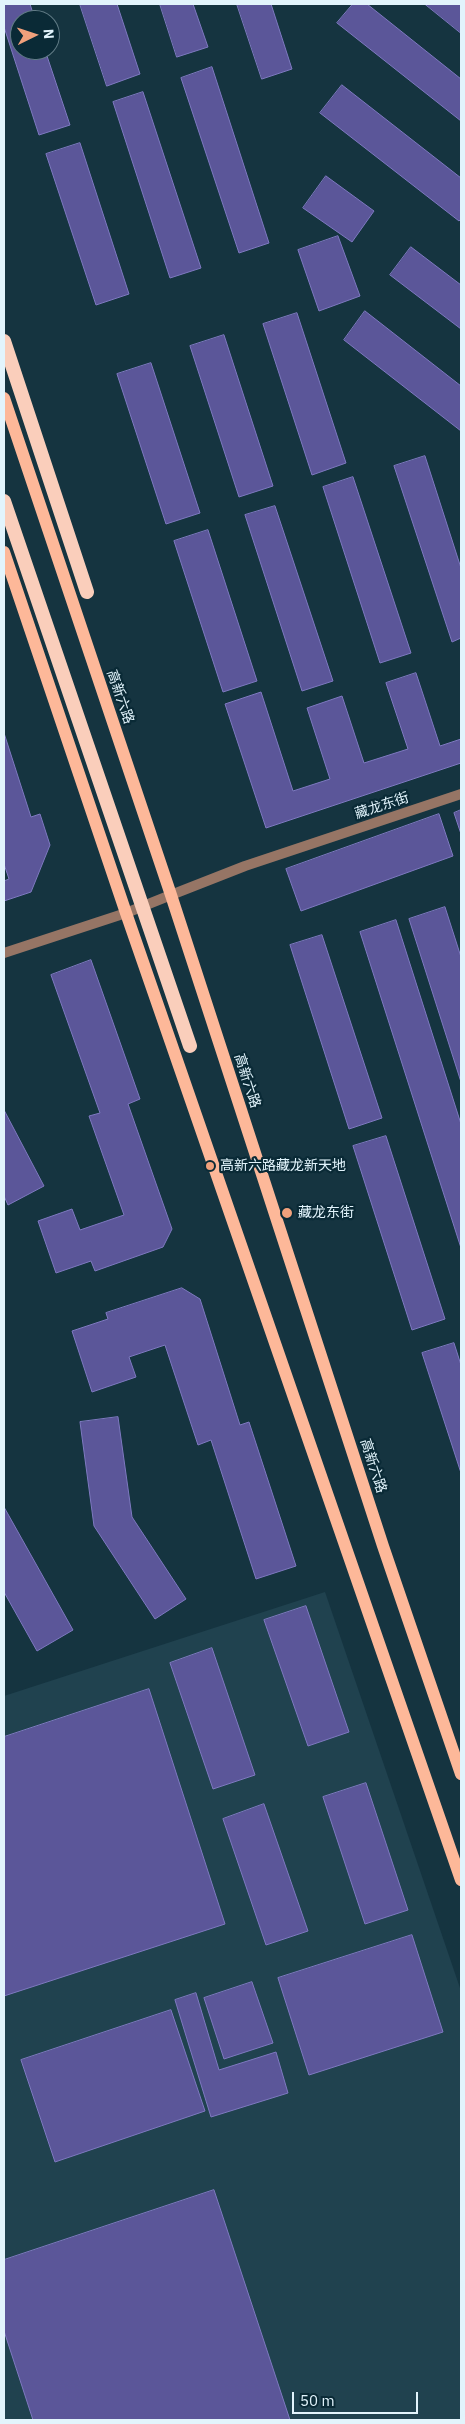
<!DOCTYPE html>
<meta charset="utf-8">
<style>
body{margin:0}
#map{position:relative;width:465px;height:2424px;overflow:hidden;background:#153440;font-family:"IBM Plex Sans",sans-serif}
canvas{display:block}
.frame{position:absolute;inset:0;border:5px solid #e2f4fc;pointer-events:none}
.north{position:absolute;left:10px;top:10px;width:50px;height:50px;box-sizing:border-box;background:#0a2a36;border:1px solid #607b85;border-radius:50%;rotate:86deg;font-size:14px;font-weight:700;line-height:20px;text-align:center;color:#e2f4fc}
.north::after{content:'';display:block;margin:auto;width:18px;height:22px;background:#f1a17c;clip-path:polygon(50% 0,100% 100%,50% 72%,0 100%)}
.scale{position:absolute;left:292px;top:2392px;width:126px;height:22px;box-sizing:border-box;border:2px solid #e2f4fc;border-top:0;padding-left:6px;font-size:15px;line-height:18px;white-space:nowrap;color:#e2f4fc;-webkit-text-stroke:4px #0a2a36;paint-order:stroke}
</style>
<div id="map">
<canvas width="465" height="2424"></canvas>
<div class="frame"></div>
<div class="north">N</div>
<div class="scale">50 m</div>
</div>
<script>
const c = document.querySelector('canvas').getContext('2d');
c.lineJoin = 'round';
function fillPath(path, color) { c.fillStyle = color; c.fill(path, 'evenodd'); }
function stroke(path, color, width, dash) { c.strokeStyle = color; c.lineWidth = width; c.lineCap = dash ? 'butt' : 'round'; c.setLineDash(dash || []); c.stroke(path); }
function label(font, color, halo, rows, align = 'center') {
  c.font = font + ' "IBM Plex Sans","Noto Sans SC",sans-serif'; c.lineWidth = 4.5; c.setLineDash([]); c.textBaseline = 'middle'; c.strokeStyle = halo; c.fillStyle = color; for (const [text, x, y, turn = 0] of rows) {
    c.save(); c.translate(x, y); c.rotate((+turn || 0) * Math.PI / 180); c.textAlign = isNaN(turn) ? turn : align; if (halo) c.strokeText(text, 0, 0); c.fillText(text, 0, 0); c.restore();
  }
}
const built = new Path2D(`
 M325,1592L461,1991V2420H4V1696Z`);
const building = new Path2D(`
 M4,4H30L35,20H20V50H45L70,125L39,135L4,27Z
 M80,4H117L140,74L107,86Z
 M160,4H193L208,47L177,57Z
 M237,4H271L292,69L262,79Z
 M353,4H367L461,79V121L337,23Z
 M425,4H461V33Z
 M212,67L269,243L239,253L181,78Z
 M342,85L461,178V219L459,221L320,113Z
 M143,92L201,268L170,278L113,102Z
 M80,143L129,294L96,305L46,154Z
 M326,176L374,211L352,242L303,208Z
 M338,236L360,296L319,311L298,250Z
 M411,247L461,285V329L390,275Z
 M365,311L461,386V431L344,340Z
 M297,313L346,463L312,475L263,324Z
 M224,335L273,486L239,497L190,346Z
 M151,363L200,513L166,524L117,374Z
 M425,456L461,568V638L452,642L394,466Z
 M353,477L411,653L380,663L323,487Z
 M275,506L333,681L302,691L245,515Z
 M208,530L257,681L223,692L174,541Z
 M416,673L440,746L461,739V763L266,828L225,704L261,692L293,791L330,779L307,708L342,696L364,763L408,749L386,683Z
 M4,733L31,817L40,814L50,845L31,892L4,901V881L9,879L4,864Z
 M461,810V834L454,813Z
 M439,814L453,856L301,911L286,869Z
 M445,907L461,957V1082L409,919Z
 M396,920L461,1124V1248L360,932Z
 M322,935L382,1118L349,1129L290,945Z
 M91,960L140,1099L128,1104L172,1229L163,1247L95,1271L91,1261L56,1273L38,1221L72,1209L80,1230L124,1215L89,1116L100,1113L51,975Z
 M4,1110L44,1186L8,1205L4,1196Z
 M386,1136L445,1319L412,1330L353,1146Z
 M182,1288L200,1299L240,1425L249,1422L296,1566L256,1579L211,1440L198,1445L165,1345L129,1357L136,1377L92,1392L72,1331L108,1319L106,1313Z
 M454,1343L461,1365V1473L422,1353Z
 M118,1417L132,1517L186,1599L155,1619L94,1526L80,1422Z
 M4,1507L73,1630L37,1651L4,1592Z
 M306,1606L349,1732L308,1746L264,1620Z
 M212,1648L255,1775L213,1789L170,1663Z
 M149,1689L225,1924L4,1996V1737Z
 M366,1783L408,1910L365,1924L323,1797Z
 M264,1804L308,1931L266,1945L223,1819Z
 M412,1935L443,2032L309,2075L278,1978Z
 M252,1982L273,2043L224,2059L204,1998Z
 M196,1993L219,2070L276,2052L288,2093L211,2117L175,2000Z
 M171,2010L205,2111L55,2162L21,2060Z
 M214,2190L290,2420H33L4,2331V2260Z`);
const minor = new Path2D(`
 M171,895L245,866L461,794`);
const tertiary = new Path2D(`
 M4,953L126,913L171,895`);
const primary = new Path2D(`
 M4,398L171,895L383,1546L461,1774
 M4,552L126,913L461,1880`);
const trunk = new Path2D(`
 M4,341L87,592
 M4,501L190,1046`);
const markers = [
 [210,1166,5,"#f1a17c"],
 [287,1213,6,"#f1a17c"]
];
const streetNames = [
 ["高新六路",120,697,71],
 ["藏龙东街",382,806,-18],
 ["高新六路",247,1081,72],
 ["高新六路",373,1466,72]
];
const poiNames = [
 ["高新六路藏龙新天地",220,1166],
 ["藏龙东街",298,1213]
];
fillPath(built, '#20424f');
fillPath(building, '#5b5699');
stroke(building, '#7e79c0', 1);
stroke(minor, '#967565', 10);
stroke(tertiary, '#967565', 10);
stroke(primary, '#fdb899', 12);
stroke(trunk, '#facebb', 14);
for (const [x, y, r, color] of markers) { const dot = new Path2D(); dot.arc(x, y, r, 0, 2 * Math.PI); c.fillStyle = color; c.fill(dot); stroke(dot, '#0a2a36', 2); }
label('14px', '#e2f4fc', '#0a2a36', streetNames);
label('14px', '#e2f4fc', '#0a2a36', poiNames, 'left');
</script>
